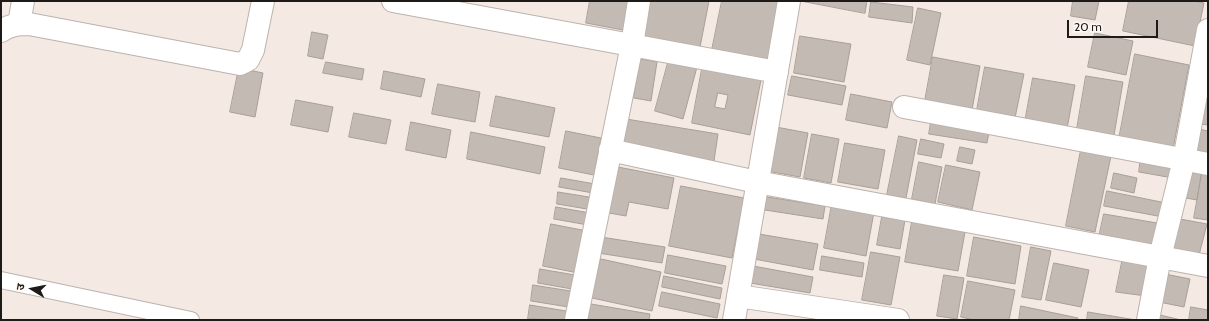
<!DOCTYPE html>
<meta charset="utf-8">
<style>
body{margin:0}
#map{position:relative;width:1209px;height:321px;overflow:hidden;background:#f4eae3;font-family:Cabin,"Noto Sans Devanagari",sans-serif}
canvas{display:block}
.frame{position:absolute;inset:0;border:2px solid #1e1a18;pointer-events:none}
.north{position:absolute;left:12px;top:269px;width:40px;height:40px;-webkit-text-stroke:3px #fef8f4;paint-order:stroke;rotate:280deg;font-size:11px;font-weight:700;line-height:16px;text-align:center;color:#1e1a18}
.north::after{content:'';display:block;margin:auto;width:14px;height:18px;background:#1e1a18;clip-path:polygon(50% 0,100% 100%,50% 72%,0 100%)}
.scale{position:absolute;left:1067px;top:20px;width:91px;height:18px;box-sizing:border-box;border:2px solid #1e1a18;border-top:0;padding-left:5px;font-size:12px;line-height:14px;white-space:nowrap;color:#1e1a18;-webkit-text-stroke:3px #fef8f4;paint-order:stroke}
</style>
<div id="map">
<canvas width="1209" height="321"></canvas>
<div class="frame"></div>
<div class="north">उ</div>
<div class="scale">20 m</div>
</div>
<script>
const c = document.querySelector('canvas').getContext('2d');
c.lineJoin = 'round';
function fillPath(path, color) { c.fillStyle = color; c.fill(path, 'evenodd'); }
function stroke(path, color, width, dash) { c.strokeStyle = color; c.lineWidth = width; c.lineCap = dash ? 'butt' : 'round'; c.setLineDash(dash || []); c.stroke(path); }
const building = new Path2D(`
 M590,1H634L628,31L586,23Z
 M646,1H709L700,47L639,36Z
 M722,1H782L770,61L712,50Z
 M801,1H867L865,13Z
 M1073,1H1099L1095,20L1071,16Z
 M1129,1H1194L1204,3L1195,46L1123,31Z
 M871,2L913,7L912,23L869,17Z
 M918,8L941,13L930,65L907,60Z
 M312,32L328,35L323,59L308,56Z
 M1095,33L1133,41L1126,75L1088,67Z
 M800,36L851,44L844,82L794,73Z
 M1135,54L1189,65L1173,149L1119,139Z
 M933,57L980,66L972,110L925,101Z
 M641,59L657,62L651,101L634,98Z
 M669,59L697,67L683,119L655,111Z
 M326,62L364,69L362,80L323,73Z
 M985,67L1024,74L1015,118L977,110Z
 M239,68L263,73L255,117L230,112Z
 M702,69L761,80L750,135L692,123ZM718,93L728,95L725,109L715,107Z
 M384,71L425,79L421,97L381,89Z
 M792,76L846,86L842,105L788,95Z
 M1086,76L1123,82L1114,135L1077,129Z
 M1033,78L1075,85L1067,129L1025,122Z
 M438,84L480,92L475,122L432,114Z
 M851,94L892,102L887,128L846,120Z
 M496,96L555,108L549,137L490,126Z
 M296,100L333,107L328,132L291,125Z
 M1198,102L1208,104V125L1194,123Z
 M354,113L391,120L386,144L349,137Z
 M932,117L990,127L987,143L929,134Z
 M626,119L718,134L714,161L622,146Z
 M411,122L451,130L446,158L406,150Z
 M776,127L808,133L800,177L767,171Z
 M1194,128L1208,131V158L1189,154Z
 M566,131L601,138L594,175L559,168Z
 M471,132L545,147L540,174L467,159Z
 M812,134L839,139L831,183L804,178Z
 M899,136L917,140L906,198L887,195Z
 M921,139L944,144L941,158L918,154Z
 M845,143L885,150L878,189L838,182Z
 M960,147L975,150L972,164L957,161Z
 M1081,150L1111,156L1095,232L1066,226Z
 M1141,157L1176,164L1173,178L1139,172Z
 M919,162L942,167L935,204L912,199Z
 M946,165L980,172L972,210L938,202Z
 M1186,166L1202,169L1197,200L1180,197Z
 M618,167L674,178L668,209L629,202L626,216L609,213Z
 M1203,169L1208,170V220L1194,218Z
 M1114,173L1137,178L1134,193L1111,188Z
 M561,178L595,184L593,193L559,187Z
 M681,186L744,198L732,258L669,246Z
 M1107,191L1166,203L1163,217L1104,206Z
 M558,192L595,198L593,210L557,204Z
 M767,197L825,206L823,219L765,210Z
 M832,204L874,212L866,256L824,248Z
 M556,207L590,213L588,225L554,219Z
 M1104,214L1163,224L1158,248L1099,237Z
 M882,217L905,220L900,249L877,245Z
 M1180,219L1207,224L1199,255L1173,250Z
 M912,222L965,232L958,271L905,262Z
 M551,224L587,231L578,273L543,266Z
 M759,234L818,244L813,270L754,259Z
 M601,237L665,247L662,263L598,253Z
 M974,237L1021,246L1015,284L967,276Z
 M1031,247L1051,251L1041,300L1022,297Z
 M871,252L900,257L891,305L862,300Z
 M668,255L726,266L722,284L665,273Z
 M822,256L864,263L862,277L820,270Z
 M1123,257L1151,262L1146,296L1116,292Z
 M601,259L661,272L652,311L592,298Z
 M1054,263L1089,270L1081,307L1046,300Z
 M753,266L813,277L810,293L750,283Z
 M540,269L575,275L572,289L538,283Z
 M1165,274L1190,279L1184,307L1159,302Z
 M944,275L964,278L957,319L937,316Z
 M664,276L722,288L720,299L662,287Z
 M968,281L1015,290L1009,320H974L961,317Z
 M533,285L577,292L575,308L531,301Z
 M662,292L720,304L717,318L659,306Z
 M591,304L650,314L649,320H588Z
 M530,305L572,312L571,320L528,319Z
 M1021,306L1078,318L1077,320H1019Z
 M1191,307L1208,310V320H1189Z
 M1088,312L1136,320H1087Z
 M1156,314L1181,320H1155Z`);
const service = new Path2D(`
 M1,280L191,320`);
const minor = new Path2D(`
 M393,1L777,72
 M19,24L23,1
 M1,31C10,25 18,24 29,24L240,64L248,60L253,50L263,1
 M904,107L1208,164
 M610,150L757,182L1208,266
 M738,296L898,320
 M576,320L632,45L639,1
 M734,320L789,1
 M1148,320L1160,257L1184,160L1208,30`);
fillPath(building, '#c3bab4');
stroke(building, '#a89f98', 1);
stroke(service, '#bcb3ac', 18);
stroke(minor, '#bcb3ac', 24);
stroke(service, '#fff', 16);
stroke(minor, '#fff', 22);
</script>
